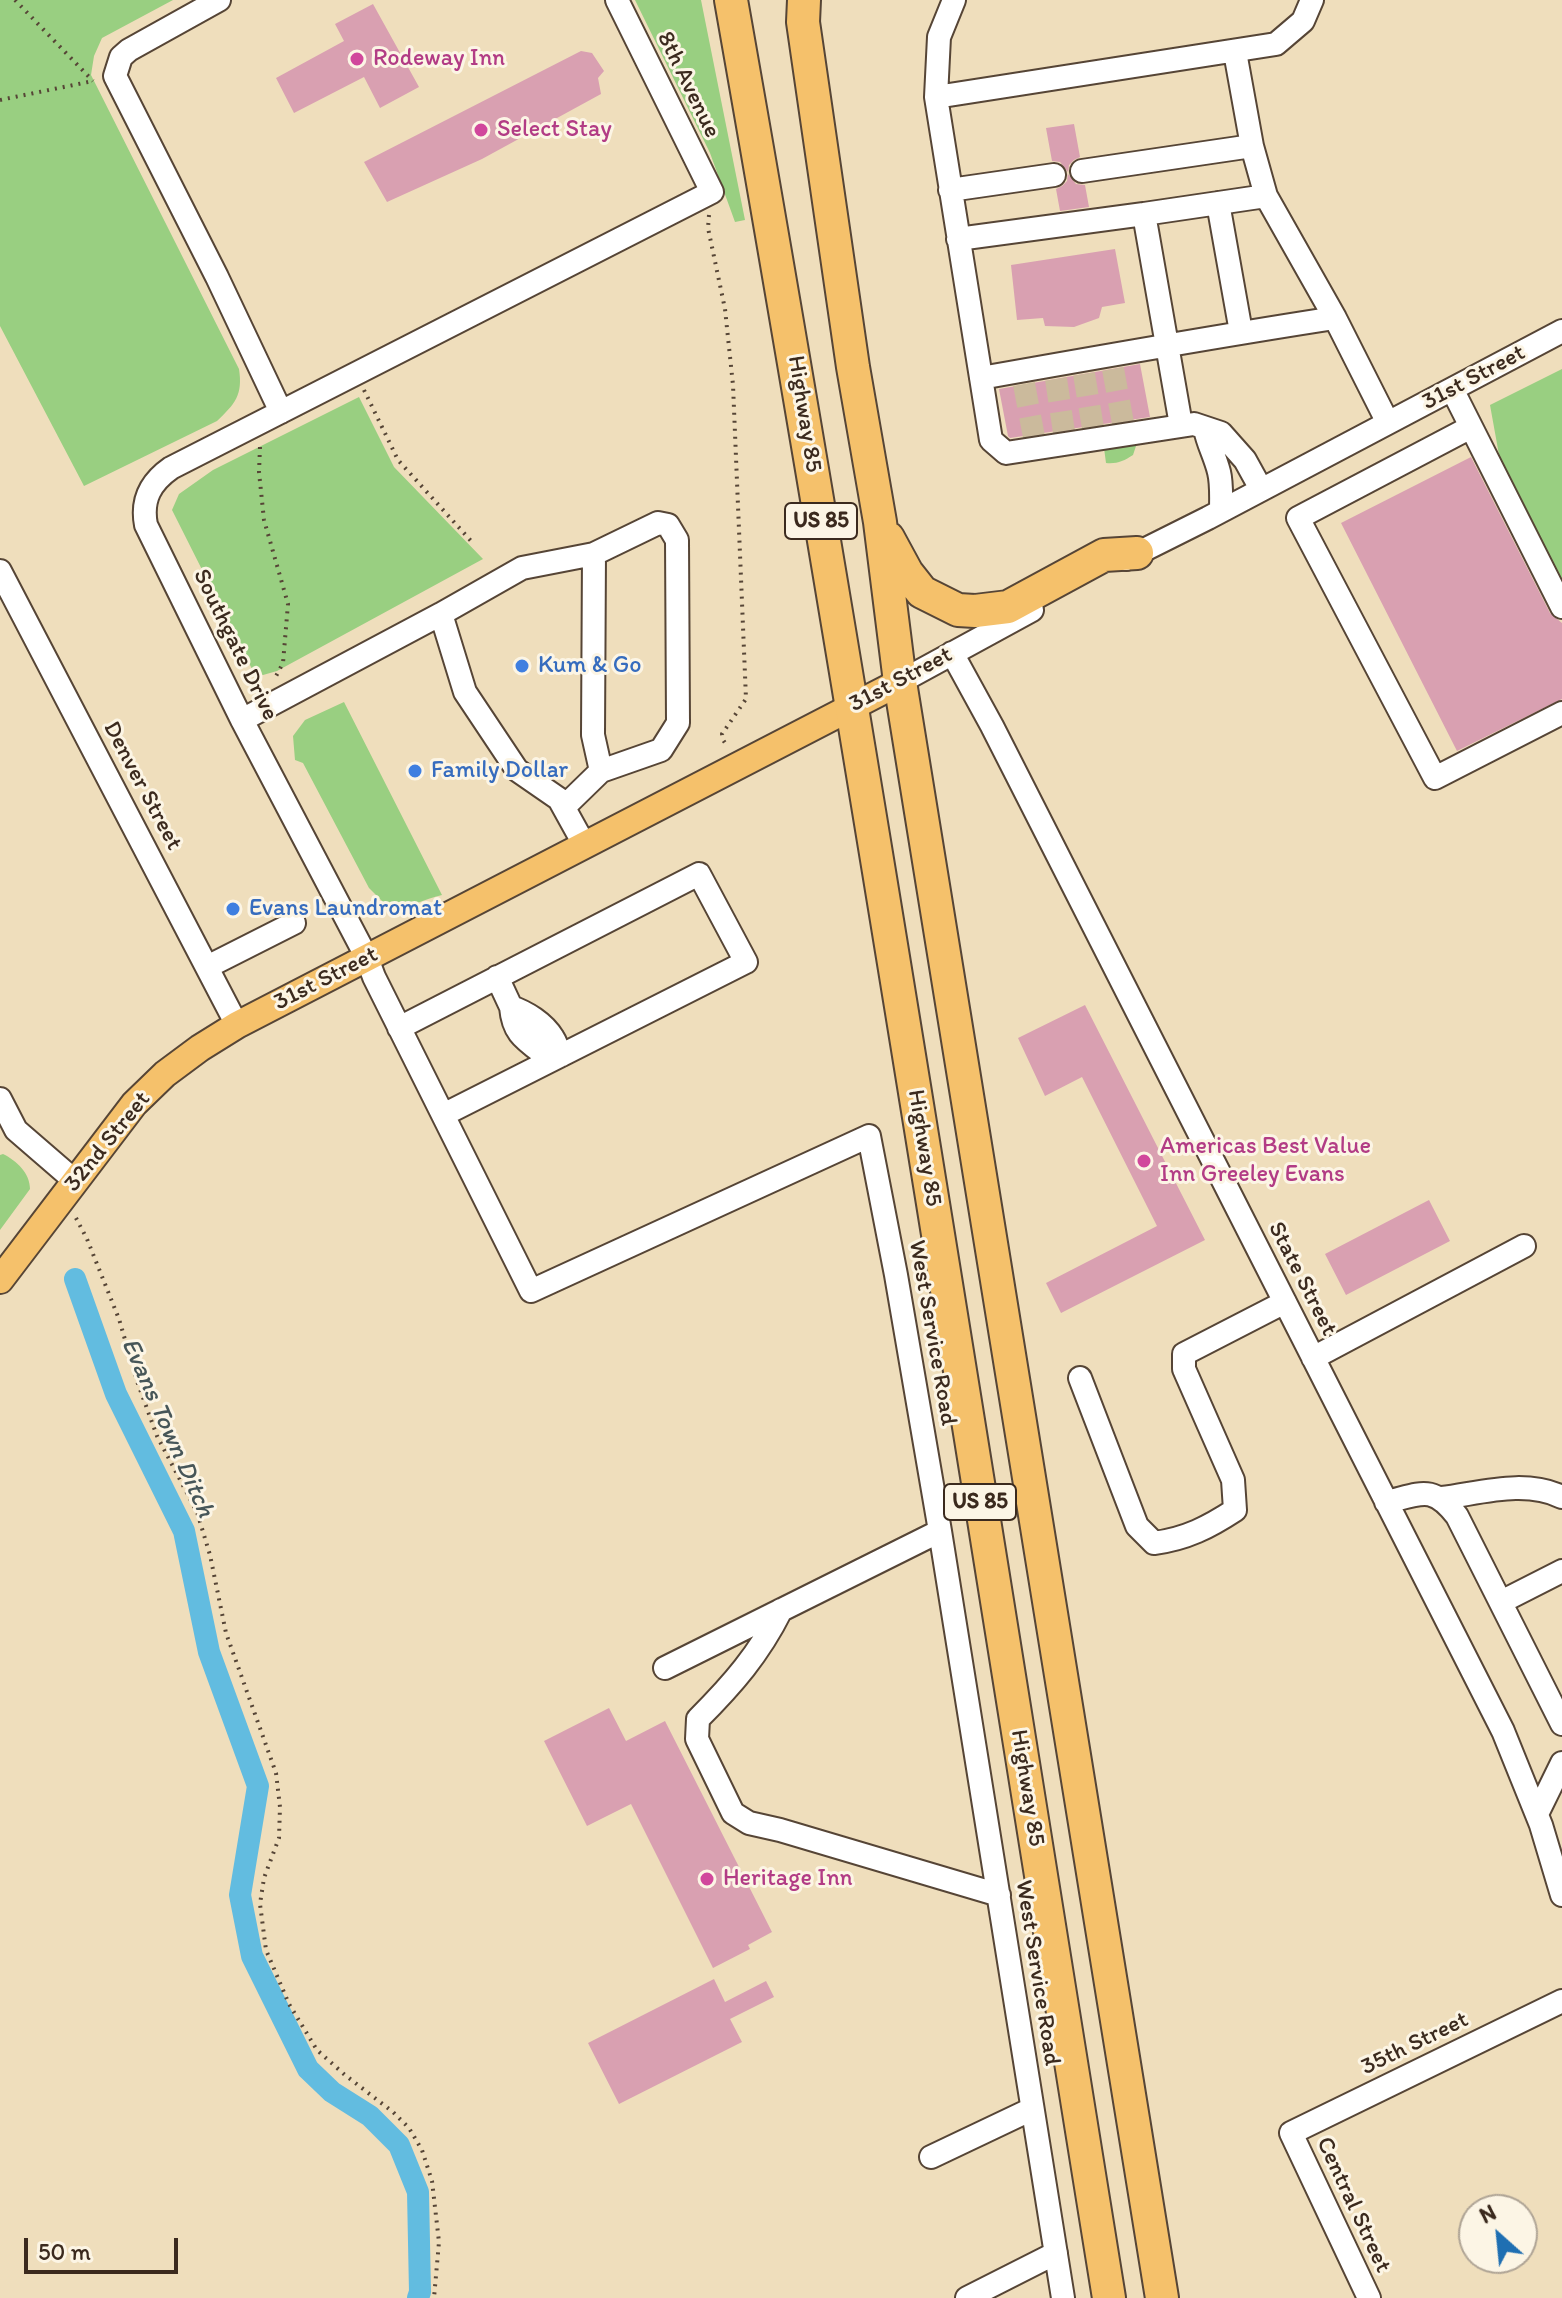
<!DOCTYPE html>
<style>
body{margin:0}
#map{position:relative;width:1562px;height:2298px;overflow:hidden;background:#efdebc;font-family:Itim,sans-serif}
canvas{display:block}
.north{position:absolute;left:1458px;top:2194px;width:80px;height:80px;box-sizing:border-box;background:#fcf5e5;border:2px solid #afa495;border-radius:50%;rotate:333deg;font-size:22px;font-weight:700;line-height:32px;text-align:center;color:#3b2a1e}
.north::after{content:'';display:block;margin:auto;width:28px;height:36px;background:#1f6fb2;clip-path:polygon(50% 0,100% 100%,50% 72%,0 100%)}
.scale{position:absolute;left:24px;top:2238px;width:154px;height:36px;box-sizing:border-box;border:4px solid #3b2a1e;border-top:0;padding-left:10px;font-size:24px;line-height:28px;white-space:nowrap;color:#3b2a1e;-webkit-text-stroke:6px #fcf5e5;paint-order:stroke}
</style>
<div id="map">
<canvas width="1562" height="2298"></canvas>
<div class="north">N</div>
<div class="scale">50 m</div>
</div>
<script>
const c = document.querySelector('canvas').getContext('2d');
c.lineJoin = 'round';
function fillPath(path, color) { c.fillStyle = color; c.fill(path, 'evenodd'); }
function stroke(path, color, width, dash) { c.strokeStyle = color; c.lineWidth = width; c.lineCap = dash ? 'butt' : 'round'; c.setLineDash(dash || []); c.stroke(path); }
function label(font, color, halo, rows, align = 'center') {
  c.font = font + ' Itim,sans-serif'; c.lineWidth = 6; c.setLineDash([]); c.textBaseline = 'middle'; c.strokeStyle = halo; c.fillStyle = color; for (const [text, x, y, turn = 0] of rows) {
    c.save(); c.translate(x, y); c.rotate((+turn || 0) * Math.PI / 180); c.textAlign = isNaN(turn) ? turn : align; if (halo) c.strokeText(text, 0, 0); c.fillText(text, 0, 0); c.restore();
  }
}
const green = new Path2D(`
 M0,0H173L102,38L94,56L91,75L239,369C243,395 235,404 217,421L84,486L0,326Z
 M635,0H701L745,220L735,222L710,153Z
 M1562,369V592L1501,466L1490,405Z
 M359,397L394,467L483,559L277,671L263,675L253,671L172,510L179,494L213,470Z
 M1135,438L1136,446L1133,455C1124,461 1117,464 1106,463L1104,448Z
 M344,702L442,895C424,899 409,908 390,909L369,888L303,763L295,760L293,736L305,720Z
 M3,1154C17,1161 30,1173 30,1189L0,1230V1155Z`);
const canal = new Path2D(`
 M75,1279L116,1394L184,1531L209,1652L258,1786L240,1895L252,1956L308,2069L332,2092L370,2116L399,2145L418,2192L420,2292L418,2298`);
const building = new Path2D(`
 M373,4L419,87L380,108L364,77L294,113L276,78L344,41L335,24Z
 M581,51L592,53L604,71L598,78L601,94L482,159L387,202L364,162Z
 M1074,124L1080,157L1074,160L1069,165L1068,174L1076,184L1085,185L1089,207L1060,211L1056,189L1062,186L1067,181L1068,172L1060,162L1052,161L1046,128Z
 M1115,249L1125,303L1102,307L1099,318L1074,327L1045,326L1043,318L1017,320L1011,265Z
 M1140,364L1150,417L1010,438L1008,436L999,389Z
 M1471,457L1550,613L1562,623V699L1457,751L1341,523Z
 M1085,1005L1205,1240L1061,1313L1046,1283L1157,1226L1082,1077L1045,1096L1018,1038Z
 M1429,1200L1450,1241L1346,1295L1325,1254Z
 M609,1708L626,1741L665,1721L772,1932L748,1945L750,1949L713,1968L631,1804L587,1826L544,1741Z
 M714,1979L725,2002L766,1981L774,1997L730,2019L742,2042L619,2104L588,2043Z`);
const minorTunnel = new Path2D(`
 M1113,369L1123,423
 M1084,374L1093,428
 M1056,379L1064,432
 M1024,384L1034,437`);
const path = new Path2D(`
 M15,0L93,81
 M0,100L93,81
 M709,215L708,228L725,309L733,385L746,699L722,734L723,740L728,747
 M364,390L398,460L472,542
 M260,447L259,472L264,520L288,604L283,663L275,678
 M76,1218L87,1239L119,1319L138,1384L157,1436L197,1512L210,1555L226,1633L276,1773L280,1807L279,1838L264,1878L260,1904L266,1950L289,2004L317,2050L345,2075L393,2112L409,2128L422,2150L432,2181L439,2242L434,2298`);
const minor = new Path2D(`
 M219,0L129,50L121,57L115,76L217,277L281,412
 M617,0L712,192L171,468C151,482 141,499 146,525L242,720L367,958L374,977L531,1291L869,1136L896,1275L940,1531L1063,2298
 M1235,52L1252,146L1266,196L1335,318L1388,423
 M936,97L939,37L954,0
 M1082,171L1252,146
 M950,190L1054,175
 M1218,203L1241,332
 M958,239L1144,214
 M981,378C1099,357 1217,336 1335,318
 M1452,389L1562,607
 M1181,425L1144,214L1266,196
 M1471,427L1298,518L1435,778L1562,713
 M1205,429C1208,444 1215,456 1219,472C1222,484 1221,498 1221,511
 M1261,489L1245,460L1221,433L1194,424L1006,453L991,440L936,97L1276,44L1303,21L1312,0
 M594,554L593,735L601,771
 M1126,559L1208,518L1562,331
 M0,571L237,1025
 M952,653L992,726L1503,1731L1541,1825L1562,1895
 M900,682L1032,610
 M242,720L441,614
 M564,807L601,771L661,750L678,723L677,540L668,525L658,523L594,554L522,568L441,614L465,692L517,770L559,799L585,846
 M207,967L294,923
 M497,977L511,1007C526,1012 544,1023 553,1038C557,1044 557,1049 562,1055
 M511,1007C513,1031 522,1038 541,1052L556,1048
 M399,1028L699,874L746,962L443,1115
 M0,1099L16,1130L75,1181
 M1313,1358L1524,1246
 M1080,1378L1137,1526L1154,1543C1186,1539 1209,1527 1235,1510L1233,1480L1184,1369V1354L1285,1302
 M1442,1498C1481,1493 1525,1479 1562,1497
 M1386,1502C1421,1494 1432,1484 1457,1516L1562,1724
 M1501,1602L1562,1571
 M781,1610C759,1654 733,1684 698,1719L697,1739L733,1813L749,1823L780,1830L999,1895
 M665,1668L940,1531
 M1537,1814L1562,1763
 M931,2157L1032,2109
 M967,2298L1056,2253
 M1369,2298L1291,2133L1562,2001`);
const major = new Path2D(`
 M0,1280L134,1104L165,1074L200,1048L237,1025L900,682`);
const highway = new Path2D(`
 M731,0C866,764 985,1532 1109,2298
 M804,0L803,22L853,367L880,522L900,682L1162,2298
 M888,538L907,573L922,592L958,610L975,611L1008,607L1104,555L1137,553`);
const markers = [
 [357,59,8,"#d1479c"],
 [481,130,8,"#d1479c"],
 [522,666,8,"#3f7fe0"],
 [415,771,8,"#3f7fe0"],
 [233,909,8,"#3f7fe0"],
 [1144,1161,8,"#d1479c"],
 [707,1879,8,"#d1479c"]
];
const shields = [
 [821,521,72],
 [980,1502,72]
];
const shieldNames = [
 ["US 85",821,521],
 ["US 85",980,1502]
];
const hotelNames = [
 ["Rodeway Inn",373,59],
 ["Select Stay",497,130],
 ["Americas Best Value",1160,1147],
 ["Inn Greeley Evans",1160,1175],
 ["Heritage Inn",723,1879]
];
const streetNames = [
 ["8th Avenue",688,85,64],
 ["31st Street",1474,378,-28],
 ["Highway 85",804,414,81],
 ["Southgate Drive",235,645,64],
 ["31st Street",901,680,-28],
 ["Denver Street",142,786,62],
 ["31st Street",326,979,-27],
 ["32nd Street",108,1142,-51],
 ["Highway 85",924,1148,81],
 ["State Street",1302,1279,63],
 ["West Service Road",932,1333,80],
 ["Highway 85",1027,1788,81],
 ["West Service Road",1037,1973,81],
 ["35th Street",1415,2044,-26],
 ["Central Street",1353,2205,65]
];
const shopNames = [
 ["Kum & Go",538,666],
 ["Family Dollar",431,771],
 ["Evans Laundromat",249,909]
];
const waterNames = [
 ["Evans Town Ditch",167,1428,66]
];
fillPath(green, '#99cf81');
stroke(canal, '#62bce0', 22);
fillPath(building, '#d9a0b1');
stroke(minorTunnel, '#cbba9c', 22, [22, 11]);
stroke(minor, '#564536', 26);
stroke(major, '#564536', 30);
stroke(highway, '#564536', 36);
stroke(path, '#564536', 4, [2, 6]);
stroke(minor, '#fff', 22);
stroke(major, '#f5c16b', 26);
stroke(highway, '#f5c16b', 32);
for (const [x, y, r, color] of markers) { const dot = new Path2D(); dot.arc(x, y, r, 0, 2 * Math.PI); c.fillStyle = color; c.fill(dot); stroke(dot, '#fcf5e5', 3); }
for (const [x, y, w] of shields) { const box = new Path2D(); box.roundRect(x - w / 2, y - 18, w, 36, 6); c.fillStyle = '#fcf5e5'; c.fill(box); stroke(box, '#3b2a1e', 2); }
label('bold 22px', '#3b2a1e', null, shieldNames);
label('24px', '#b23c85', '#fcf5e5', hotelNames, 'left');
label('24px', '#3b2a1e', '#fcf5e5', streetNames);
label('24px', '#366cbe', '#fcf5e5', shopNames, 'left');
label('italic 26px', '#475658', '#fcf5e5', waterNames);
</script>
